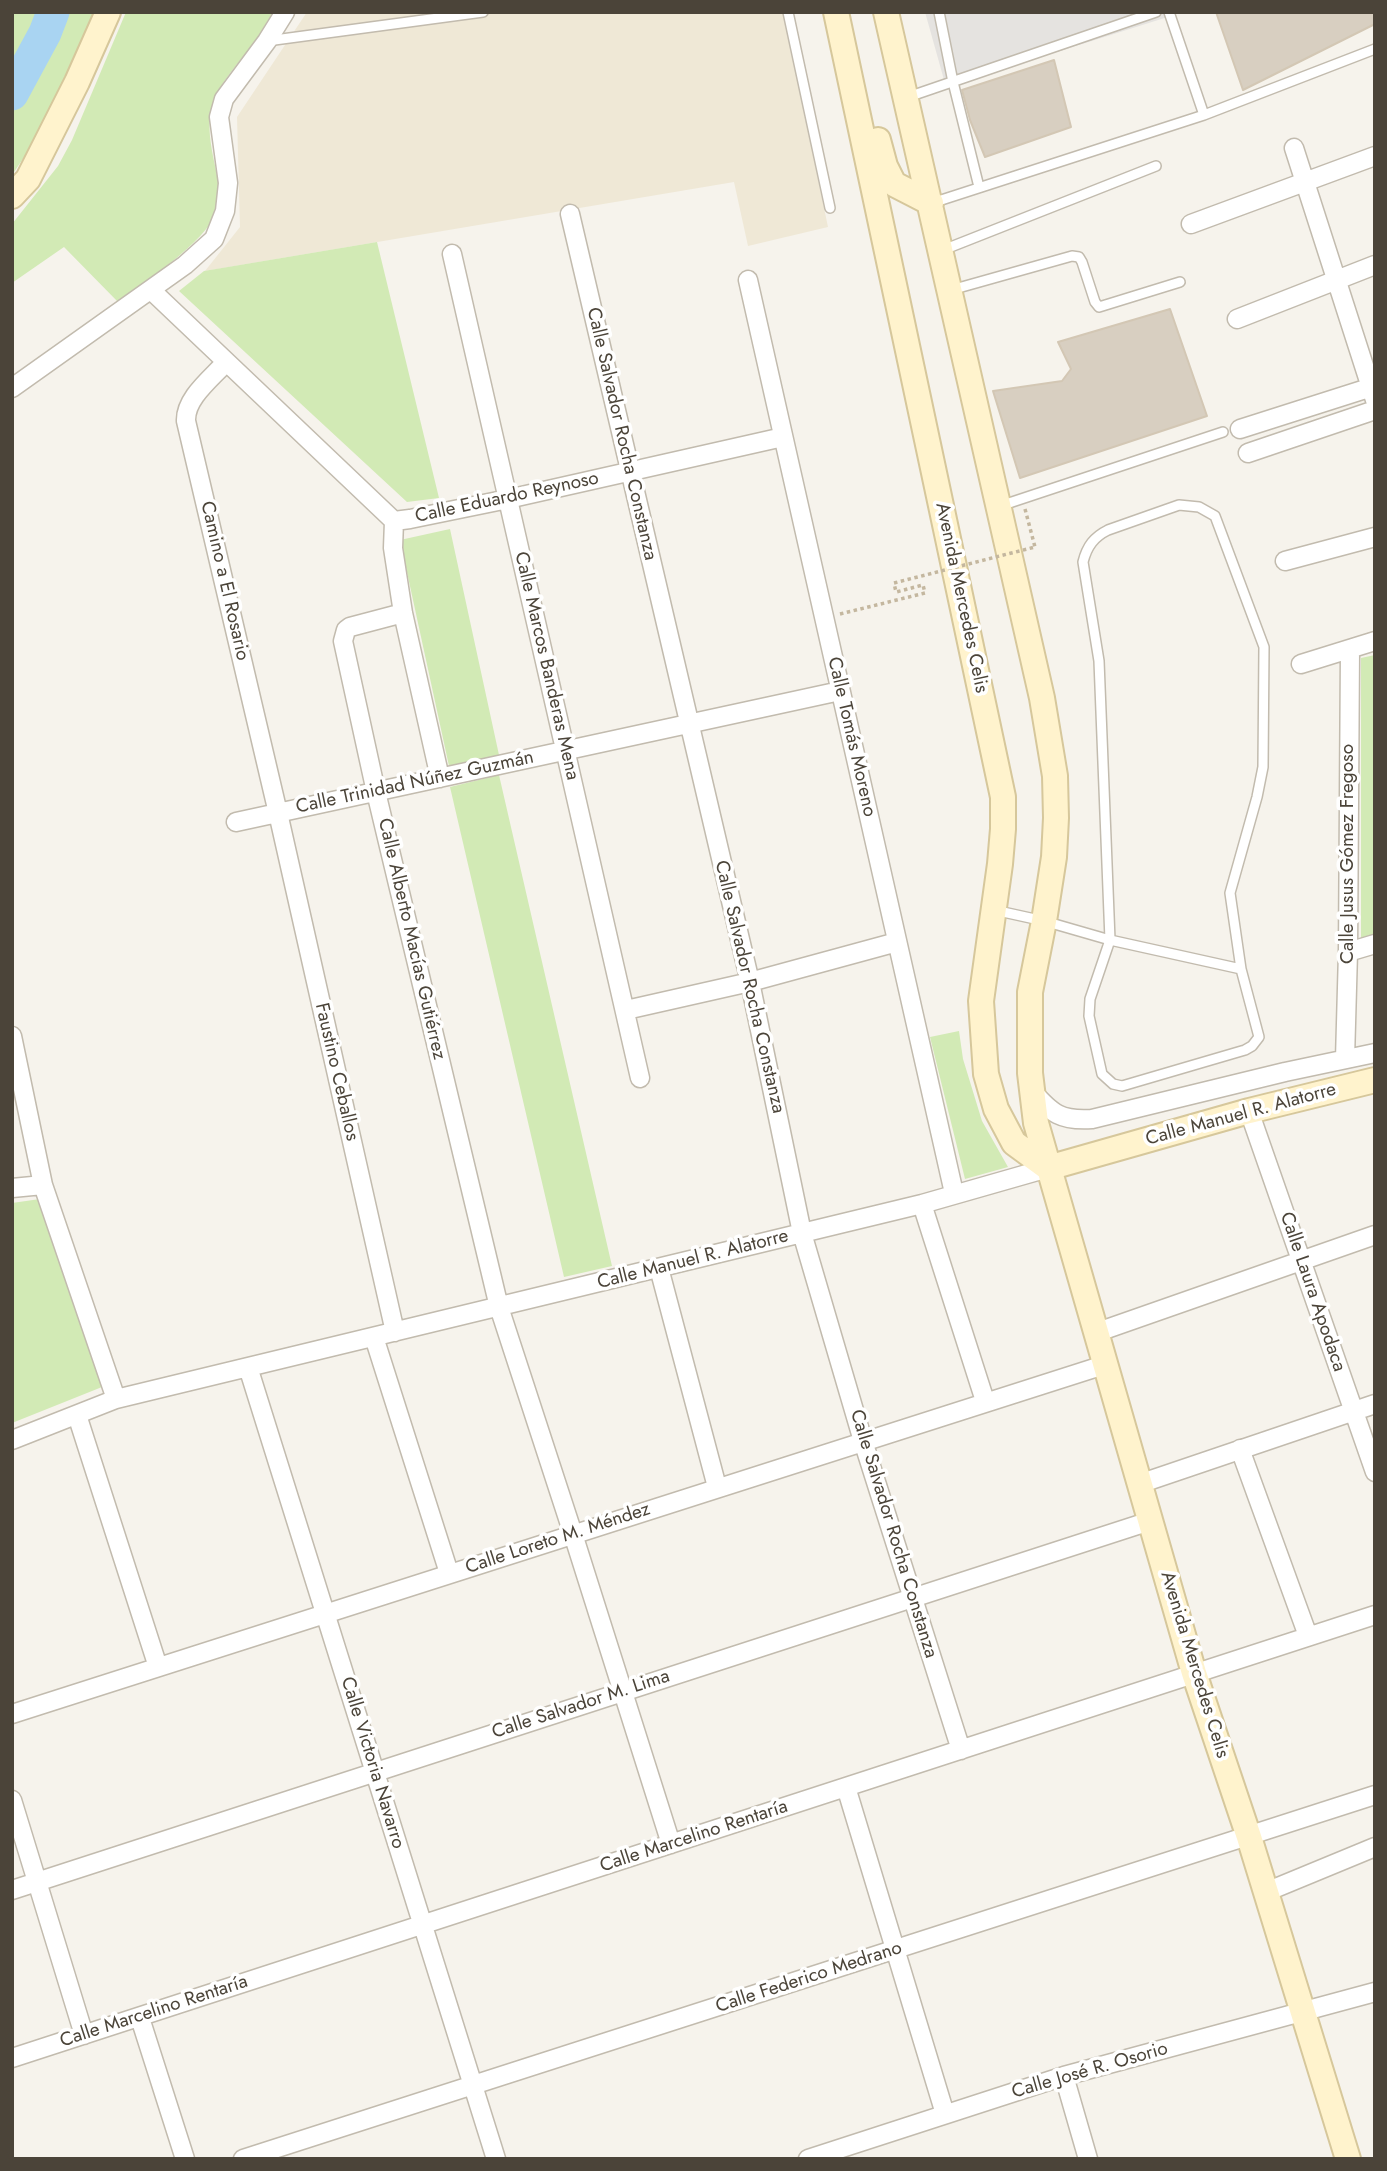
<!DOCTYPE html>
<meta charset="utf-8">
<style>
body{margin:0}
#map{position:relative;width:1387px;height:2171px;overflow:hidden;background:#f6f3ec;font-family:Jost,sans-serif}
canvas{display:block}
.frame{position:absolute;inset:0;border:14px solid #4b4439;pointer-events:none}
</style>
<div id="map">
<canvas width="1387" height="2171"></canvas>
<div class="frame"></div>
</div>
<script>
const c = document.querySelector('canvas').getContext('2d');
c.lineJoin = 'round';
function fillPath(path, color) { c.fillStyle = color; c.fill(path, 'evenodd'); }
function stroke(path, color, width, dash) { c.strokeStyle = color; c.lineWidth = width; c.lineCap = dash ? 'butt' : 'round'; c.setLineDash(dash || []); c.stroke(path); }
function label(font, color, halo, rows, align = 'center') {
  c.font = font + ' Jost,sans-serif'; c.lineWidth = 7; c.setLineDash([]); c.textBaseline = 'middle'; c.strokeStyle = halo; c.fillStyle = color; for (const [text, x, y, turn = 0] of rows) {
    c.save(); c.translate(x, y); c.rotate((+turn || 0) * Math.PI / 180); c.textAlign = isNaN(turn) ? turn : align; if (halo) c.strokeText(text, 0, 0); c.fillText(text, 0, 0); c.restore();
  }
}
const education = new Path2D(`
 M307,12H783L828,227L748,246L734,182L205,271L240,227L237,117Z`);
const green = new Path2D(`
 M14,12H95L37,138L12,175V16Z
 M126,12H273C267,21 262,31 256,40C241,61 219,82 212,107C205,133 215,160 219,186C220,194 219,205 216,213C206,241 143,284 118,302L64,247L12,283V224L58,166L72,140Z
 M377,242L439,498L407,502L179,291L204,271Z
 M450,529L499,755L449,766L400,540Z
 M1375,655V936L1361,939V658Z
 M499,775L612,1266L564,1277L450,787Z
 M959,1031L963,1059L982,1121L1008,1167L965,1179L930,1037Z
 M40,1199L102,1387L12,1423V1203Z`);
const parking = new Path2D(`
 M925,12H1173L1174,15L946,87Z`);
const river = new Path2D(`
 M12,94L45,33L53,12`);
const building = new Path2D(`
 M1216,12H1375V24L1243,90Z
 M1054,60L1071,127L985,157L970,120L962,90Z
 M1170,309L1207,416L1020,478L993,391L1062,381L1071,369L1058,342Z`);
const path = new Path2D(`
 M1025,509L1035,547
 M840,614L925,593L923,585L896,592L894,583`);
const lane = new Path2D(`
 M788,12L830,208
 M939,12L953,82L979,187
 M267,41L483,12
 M908,97L1156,12
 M1204,115L1375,49
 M932,203L1204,115L1169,12
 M943,250L1156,166
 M951,290L1072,256L1079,257L1082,262L1095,302L1099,307L1180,282
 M1179,505L1199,507L1215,516L1264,647L1263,767L1257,797L1230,893L1241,969L1259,1037L1252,1046L1245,1050L1122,1086L1113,1084L1102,1074L1089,1016L1090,999L1110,940L1099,661L1083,562C1087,546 1094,537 1108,530Z
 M1000,506L1223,432
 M994,910L1044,921L1110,940L1241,969`);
const street = new Path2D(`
 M1294,148L1375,400
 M570,214L750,982L802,1233L863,1441L961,1750
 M1191,224L1375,156
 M452,254L640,1078
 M748,280L954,1193
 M151,290L394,521
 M1237,319L1375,265
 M226,362C212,378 185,398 186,421L278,813L395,1332
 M12,388L185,265L214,239L225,211L228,183L219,117L224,99L267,41L285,12
 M1240,429L1375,386
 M1248,453L1375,410
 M394,521L410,519L508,499L783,437
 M394,521L393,548L403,613L440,778
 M1285,561L1375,537
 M403,613L350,627L346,630L343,641L376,792L499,1307L573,1534L671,1844
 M1301,664L1375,641
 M236,822L840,691
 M1348,952L1375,944
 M626,1010L750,982L897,942
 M12,1036L43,1185L116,1399
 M1345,1059L1348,952L1350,649
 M1032,1091C1052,1114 1061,1121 1092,1119L1285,1072L1375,1053
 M1249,1111L1375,1472
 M12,1188L43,1185
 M922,1204L985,1401
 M659,1268L717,1487
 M1095,1333L1375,1235
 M374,1337L449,1573
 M248,1367L496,2159
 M77,1415L158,1667
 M12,1440L116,1399L922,1204L1048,1168
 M1240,1449L1308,1636
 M1139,1484L1375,1404
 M12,1714L1104,1365
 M846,1787L945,2114
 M12,1800L84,2035
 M12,1890L1150,1521
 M1266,1892L1375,1847
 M140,2018L185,2159
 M12,2058L1375,1615
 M1064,2076L1088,2159
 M243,2159L1375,1795
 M808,2159L1064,2076L1375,1992`);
const secondary = new Path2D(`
 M836,12L1003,797V829L1000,864L981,1001L986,1074L996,1109L1014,1143L1048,1168
 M886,12L1042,698L1055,776L1056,818L1054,857L1044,921L1030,992V1073L1036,1123L1194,1673L1249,1837L1348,2159
 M878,140L885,166L894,184L931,203
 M12,196L28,179L77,82L108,12
 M1048,1168L1249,1111L1375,1080`);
const pathBridge = new Path2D(`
 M894,583L1035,547`);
const streetNames = [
 ["Calle Salvador Rocha Constanza",621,434,77],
 ["Calle Eduardo Reynoso",507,498,-12],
 ["Camino a El Rosario",224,581,77],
 ["Avenida Mercedes Celis",961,598,78],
 ["Calle Marcos Banderas Mena",546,666,77],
 ["Calle Tomás Moreno",851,737,77],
 ["Calle Trinidad Núñez Guzmán",415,783,-12],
 ["Calle Jusus Gómez Fregoso",1348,854,-90],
 ["Calle Alberto Macías Gutiérrez",411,939,77],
 ["Calle Salvador Rocha Constanza",749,987,77],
 ["Faustino Ceballos",336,1072,77],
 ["Calle Manuel R. Alatorre",1241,1115,-15],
 ["Calle Manuel R. Alatorre",693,1260,-14],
 ["Calle Laura Apodaca",1312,1292,71],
 ["Calle Salvador Rocha Constanza",893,1534,73],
 ["Calle Loreto M. Méndez",558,1539,-18],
 ["Avenida Mercedes Celis",1194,1665,73],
 ["Calle Salvador M. Lima",581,1705,-18],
 ["Calle Victoria Navarro",372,1763,73],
 ["Calle Marcelino Rentaría",694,1837,-18],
 ["Calle Federico Medrano",809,1978,-18],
 ["Calle Marcelino Rentaría",154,2012,-18],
 ["Calle José R. Osorio",1090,2071,-16]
];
fillPath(education, '#efe8d6');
fillPath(green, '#d2eab5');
fillPath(parking, '#e5e3e0');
stroke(river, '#a9d4f2', 33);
fillPath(building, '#d8cfc1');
stroke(building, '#d3c7b4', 2);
stroke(lane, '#c2bbae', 12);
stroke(street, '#c2bbae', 21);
stroke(secondary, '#d6c79b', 28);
stroke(path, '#c4b79f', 3.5, [3.5, 3.5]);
stroke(lane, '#fff', 9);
stroke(street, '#fff', 18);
stroke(secondary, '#fff3cd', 24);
stroke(pathBridge, '#c4b79f', 3.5, [3.5, 3.5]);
label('19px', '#4b4439', '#fff', streetNames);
</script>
